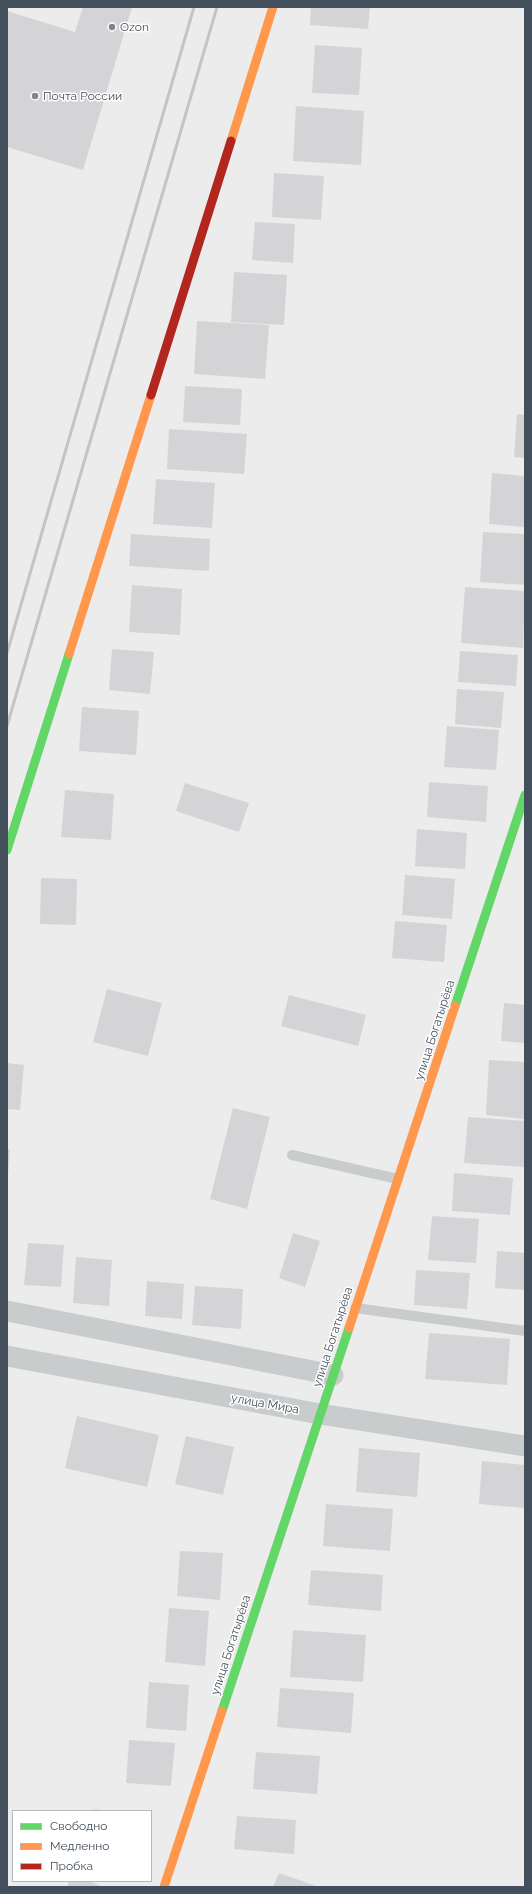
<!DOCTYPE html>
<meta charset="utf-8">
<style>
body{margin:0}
#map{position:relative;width:532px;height:1894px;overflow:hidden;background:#edecec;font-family:Raleway,sans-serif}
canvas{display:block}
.frame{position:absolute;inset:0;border:8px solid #434f5a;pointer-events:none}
.legend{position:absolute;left:12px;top:1810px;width:140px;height:72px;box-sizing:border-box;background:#fff;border:1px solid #b4b9bd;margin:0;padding:5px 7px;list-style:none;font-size:12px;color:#434f5a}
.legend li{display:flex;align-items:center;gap:8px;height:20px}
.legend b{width:20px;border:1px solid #b4b9bd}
</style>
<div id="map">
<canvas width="532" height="1894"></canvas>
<div class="frame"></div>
<ul class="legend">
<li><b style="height:5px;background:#63d668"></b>Свободно</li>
<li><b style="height:5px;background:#ff974d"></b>Медленно</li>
<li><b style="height:5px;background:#b3261e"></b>Пробка</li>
</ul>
</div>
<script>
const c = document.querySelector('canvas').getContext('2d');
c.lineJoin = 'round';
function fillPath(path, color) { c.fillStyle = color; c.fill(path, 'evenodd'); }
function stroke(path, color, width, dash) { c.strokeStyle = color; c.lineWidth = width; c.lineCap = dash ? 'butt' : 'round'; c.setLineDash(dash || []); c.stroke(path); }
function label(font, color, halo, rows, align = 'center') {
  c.font = font + ' Raleway,sans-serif'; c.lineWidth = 3; c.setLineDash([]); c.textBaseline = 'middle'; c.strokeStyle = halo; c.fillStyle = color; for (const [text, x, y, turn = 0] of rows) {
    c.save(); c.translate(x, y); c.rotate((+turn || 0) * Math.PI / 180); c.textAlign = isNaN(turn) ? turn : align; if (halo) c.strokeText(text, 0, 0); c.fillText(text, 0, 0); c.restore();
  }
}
const building = new Path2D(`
 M83,7H132L83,170L7,147V11L75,32Z
 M311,7H370L368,29L310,25Z
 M315,45L362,48L359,95L312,93Z
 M296,106L364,111L361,165L293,161Z
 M274,173L324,176L321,220L272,217Z
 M255,222L295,224L293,263L252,260Z
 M234,272L287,275L284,325L231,322Z
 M197,321L269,325L265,379L194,374Z
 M185,386L242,389L240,425L183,422Z
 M517,414L525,415V458L514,457Z
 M169,429L247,434L244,474L167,469Z
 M492,473L525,476V527L489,524Z
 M156,479L215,483L212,528L153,524Z
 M483,532L525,534V585L480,582Z
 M131,534L210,539L209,571L129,566Z
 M132,585L182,589L180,635L129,632Z
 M465,587L525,591L523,648L461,643Z
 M112,649L154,652L150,694L109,690Z
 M460,651L518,655L516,686L458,682Z
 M457,689L504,692L501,728L455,724Z
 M82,707L139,711L136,755L79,751Z
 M447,726L499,730L496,770L444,767Z
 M429,782L488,786L486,822L427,817Z
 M185,783L249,803L239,832L176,811Z
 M65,790L114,794L111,840L61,837Z
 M417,829L467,833L465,869L415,866Z
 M405,875L455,879L452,919L402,915Z
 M41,878L77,879L76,925L40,924Z
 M395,921L447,925L444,962L392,958Z
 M107,989L162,1003L148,1056L93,1042Z
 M289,995L366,1015L358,1046L281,1026Z
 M504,1003L525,1005V1043L501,1041Z
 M489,1060L525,1062V1119L486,1115Z
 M7,1063L24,1065L20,1110L7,1109Z
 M233,1108L270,1117L247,1209L210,1199Z
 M468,1117L525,1121V1167L464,1163Z
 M7,1149H10L8,1176H7Z
 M454,1173L513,1178L510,1215L452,1211Z
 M432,1216L479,1219L476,1263L428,1260Z
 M293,1233L320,1241L305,1287L279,1278Z
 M28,1243L64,1245L61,1287L24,1285Z
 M497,1251L525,1253V1290L495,1288Z
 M76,1257L112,1260L109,1306L73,1303Z
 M416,1270L470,1273L467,1309L414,1305Z
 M147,1281L184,1284L182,1319L145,1316Z
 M195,1286L243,1289L241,1329L192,1325Z
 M429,1333L510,1339L507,1385L425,1379Z
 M77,1416L159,1435L147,1487L65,1468Z
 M186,1436L234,1447L223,1495L175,1484Z
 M359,1448L420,1453L417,1497L356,1492Z
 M482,1461L525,1465V1508L479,1504Z
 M326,1504L393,1509L390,1551L323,1546Z
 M180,1551L223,1553L220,1600L177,1596Z
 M311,1570L383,1575L381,1611L308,1605Z
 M169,1608L209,1611L205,1666L165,1662Z
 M293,1630L366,1635L363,1682L290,1677Z
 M149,1682L189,1685L186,1731L146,1728Z
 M280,1688L354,1693L351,1733L277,1727Z
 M129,1740L175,1743L171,1786L126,1783Z
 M256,1752L320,1756L317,1794L253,1789Z
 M93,1809L103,1810V1811H93Z
 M237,1816L296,1820L294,1854L234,1849Z
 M279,1873L319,1887H273Z
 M69,1881H89L103,1887H67Z`);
const lane = new Path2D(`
 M292,1155L398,1179
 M355,1308L525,1331`);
const street = new Path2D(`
 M7,1311L333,1375
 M7,1356L320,1414L525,1446`);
const fast = new Path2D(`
 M7,850L69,654
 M455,1006L525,795
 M222,1711L349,1328`);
const slow = new Path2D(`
 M231,141L273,7
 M69,654L151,395
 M349,1328L455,1006
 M164,1887L222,1711`);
const jam = new Path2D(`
 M151,395L231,141`);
const rail = new Path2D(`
 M7,653L194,7
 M7,726L217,7`);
const markers = [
 [112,27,4,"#7e868d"],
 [35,96,4,"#7e868d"]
];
const poiNames = [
 ["Ozon",120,27],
 ["Почта России",43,96]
];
const streetNames = [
 ["улица Богатырёва",435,1030,-72],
 ["улица Богатырёва",333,1337,-72],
 ["улица Мира",265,1404,10],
 ["улица Богатырёва",231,1645,-72]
];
fillPath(building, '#d4d4d7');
stroke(lane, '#c8cccd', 10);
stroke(street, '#c8cccd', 21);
stroke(fast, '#63d668', 9);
stroke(slow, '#ff974d', 9);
stroke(jam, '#b3261e', 9);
stroke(rail, '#c2c4c7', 3);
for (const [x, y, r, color] of markers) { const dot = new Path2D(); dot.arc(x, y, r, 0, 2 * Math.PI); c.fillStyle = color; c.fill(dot); stroke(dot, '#fff', 1.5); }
label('12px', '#434f5a', '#fff', poiNames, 'left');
label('12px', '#434f5a', '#fff', streetNames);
</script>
